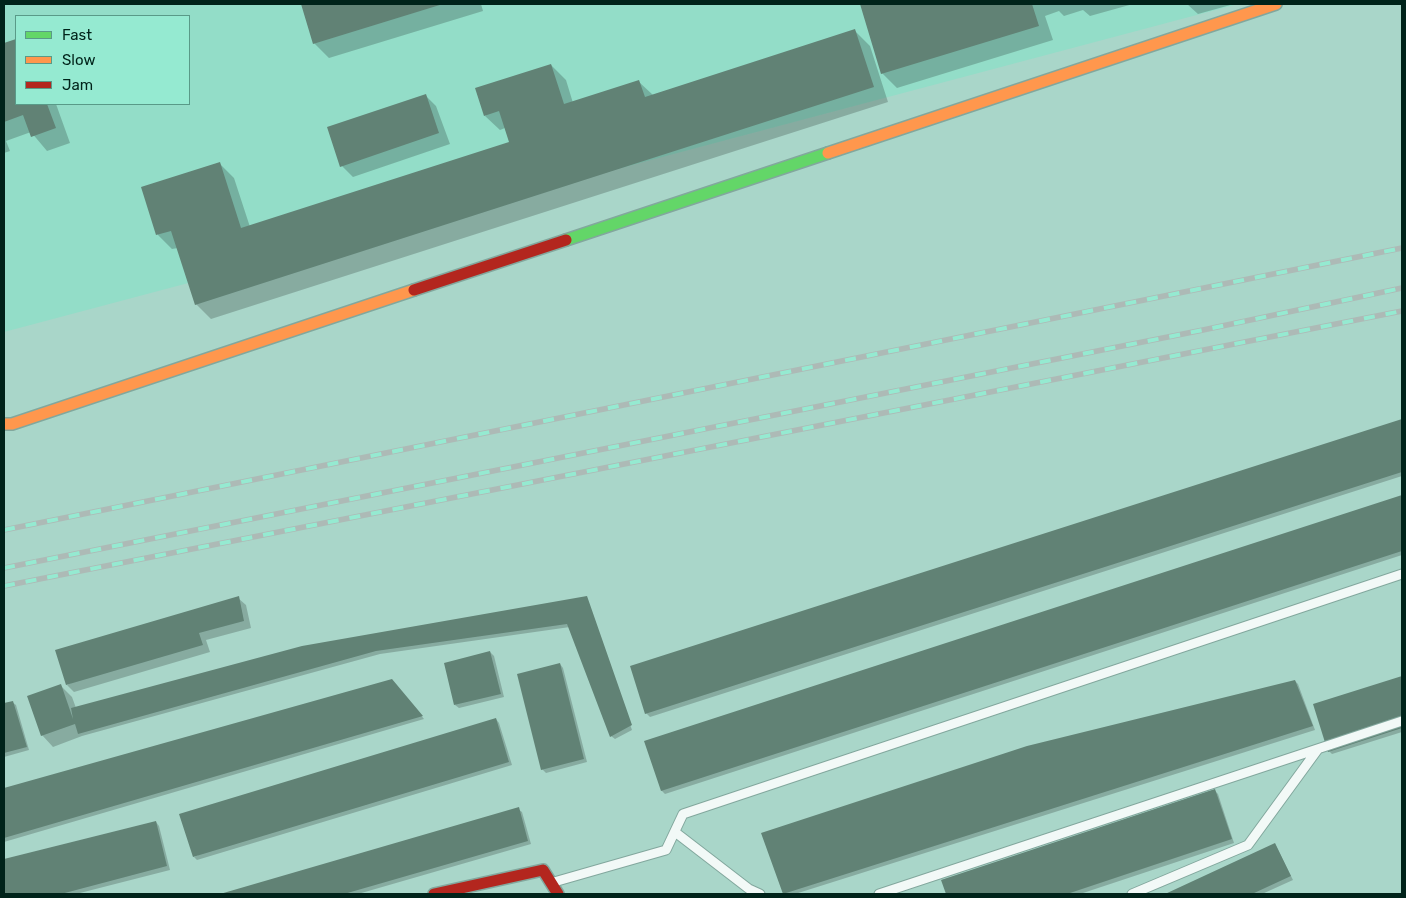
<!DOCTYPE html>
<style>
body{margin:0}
#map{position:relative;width:1406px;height:898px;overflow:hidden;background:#a9d6c9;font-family:Rubik,sans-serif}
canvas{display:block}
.frame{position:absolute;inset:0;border:5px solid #00231a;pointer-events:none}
.legend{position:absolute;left:15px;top:15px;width:175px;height:90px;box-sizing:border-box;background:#95ead1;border:1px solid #599a88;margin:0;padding:6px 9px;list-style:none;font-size:15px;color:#00231a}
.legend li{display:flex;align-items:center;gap:10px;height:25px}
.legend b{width:25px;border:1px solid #599a88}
</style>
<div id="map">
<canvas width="1406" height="898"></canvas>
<div class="frame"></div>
<ul class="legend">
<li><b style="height:6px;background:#63d668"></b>Fast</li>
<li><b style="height:6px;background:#ff974d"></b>Slow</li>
<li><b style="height:6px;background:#b3261e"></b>Jam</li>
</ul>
</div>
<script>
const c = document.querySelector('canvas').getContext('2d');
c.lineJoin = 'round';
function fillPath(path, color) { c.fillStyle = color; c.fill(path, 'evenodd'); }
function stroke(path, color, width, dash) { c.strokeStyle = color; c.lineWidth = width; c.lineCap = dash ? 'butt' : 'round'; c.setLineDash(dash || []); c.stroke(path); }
const built = new Path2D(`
 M4,4H1238L4,332ZM16,16H189V104H16Z`);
const shadow = new Path2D(`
 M302,4H481L483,11L329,58L314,43Z
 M861,4H1133L1090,16L1083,10L1064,16L1059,11L1045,16L1053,40L897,88L882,73Z
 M1187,4H1234L1198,14Z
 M855,31L870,46L888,102L211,319L196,304L178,248L172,249L158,235L142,188L219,163L234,178L250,227L510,143L505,128L500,130L485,116L551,65L566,80L573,103L639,82L653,95Z
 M16,41V104H56L70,143L47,151L31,132L6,141L10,151L4,153V45Z
 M425,95L436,106L450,144L353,177L342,166Z
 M1402,421V476L650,717L646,713L631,667Z
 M1402,496V555L665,794L662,791L646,741Z
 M238,598L246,605L251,628L206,640L210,652L74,692L67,685Z
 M587,598L632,730L615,739L611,736L570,627L380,654L82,736L53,747L42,735L61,686L72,697L76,708Z
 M490,652L494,656L504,697L459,708L455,705Z
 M560,664L563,668L587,762L546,773L542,769Z
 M1402,677V732L1332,754L1329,751L1314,705Z
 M392,680L424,719L4,842V789Z
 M1295,681L1298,684L1315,730L795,894L785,893Z
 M12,702L16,705L29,750L4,757V704Z
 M496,719L499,723L512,765L197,860L194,857Z
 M1214,790L1218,794L1234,843L1080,894H947L943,881Z
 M518,809L522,812L531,844L358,894H223Z
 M156,822L159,826L170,870L76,894H4V860Z
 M1275,844L1293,880L1262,894H1168Z`);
const building = new Path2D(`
 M301,4H443L313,44Z
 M860,4H1032L1039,26L881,74Z
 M855,29L874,87L195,305L171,231L156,235L141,187L220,162L241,228L509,142L499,111L484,116L475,88L551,64L564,104L639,80L645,97Z
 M16,39V104H47L56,128L31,137L23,115L4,122V43Z
 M426,94L439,133L340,167L327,127Z
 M1402,419V472L645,714L630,666Z
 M1402,495V551L661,791L644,741Z
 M239,596L244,621L199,633L203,645L66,685L55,650Z
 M587,596L632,725L610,737L567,624L376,651L78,734L75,724L41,736L27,696L61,684L73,719L71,708L302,646Z
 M490,651L501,694L454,705L444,663Z
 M560,663L584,759L541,770L517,674Z
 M1402,676V728L1328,752L1313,704Z
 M392,679L423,716L4,838V788Z
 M1295,680L1313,726L783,894L761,833L1027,746Z
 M13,701L27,747L4,753V703Z
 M496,718L509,762L193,857L179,814Z
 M1215,789L1232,839L1067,894H946L941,880Z
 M519,807L528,841L344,894H220Z
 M156,821L167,866L61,894H4V859Z
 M1275,843L1291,876L1252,894H1165Z`);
const lane = new Path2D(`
 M675,832L749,889L760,894
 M554,882L666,850L683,814L1402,574
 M879,894L1402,721
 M1132,894L1248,845L1318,749`);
const fast = new Path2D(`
 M566,240L828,153`);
const slow = new Path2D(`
 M828,153L1276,4
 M4,424H12L414,290`);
const jam = new Path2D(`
 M414,290L566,240
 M434,894L543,870L558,894`);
const rail = new Path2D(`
 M4,530L1402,248
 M4,568L1203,330L1402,288
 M4,586L1402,311`);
fillPath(built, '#93ddc8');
fillPath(shadow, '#0003');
fillPath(building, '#618275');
stroke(lane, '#82a79d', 11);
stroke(fast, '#82a79d', 14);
stroke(slow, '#82a79d', 14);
stroke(jam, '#82a79d', 14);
stroke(lane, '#f2f9f7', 9);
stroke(fast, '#63d668', 11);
stroke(slow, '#ff974d', 11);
stroke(jam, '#b3261e', 11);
stroke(rail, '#adbab6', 5.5);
stroke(rail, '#95ead1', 4, [11]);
</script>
